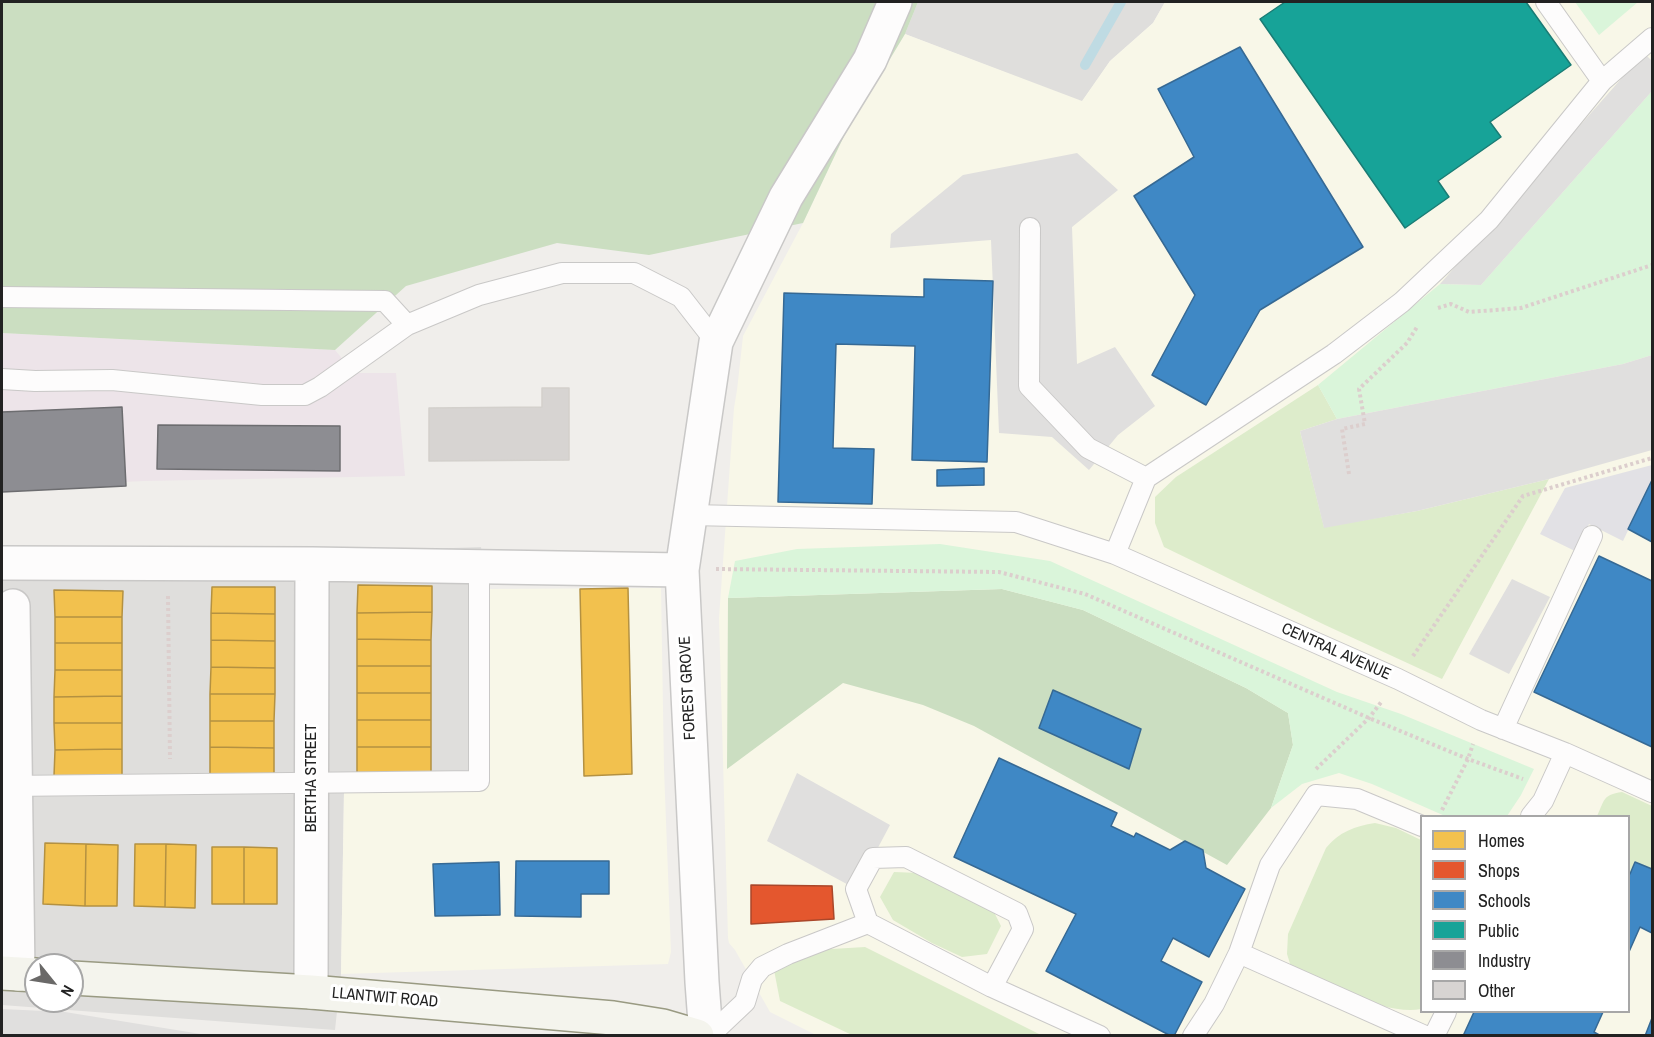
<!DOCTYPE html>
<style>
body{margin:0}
#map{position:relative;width:1654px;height:1037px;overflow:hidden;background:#f0eeeb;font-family:"Archivo Narrow",sans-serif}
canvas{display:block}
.frame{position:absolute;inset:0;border:3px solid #222;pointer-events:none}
.legend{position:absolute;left:1420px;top:815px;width:210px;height:198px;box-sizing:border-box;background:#fff;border:2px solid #a7a7a7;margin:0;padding:8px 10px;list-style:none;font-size:18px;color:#222}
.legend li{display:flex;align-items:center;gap:12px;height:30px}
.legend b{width:30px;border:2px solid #a7a7a7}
.north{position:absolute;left:24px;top:953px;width:60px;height:60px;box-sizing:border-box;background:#fff;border:2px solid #a7a7a7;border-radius:50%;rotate:120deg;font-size:16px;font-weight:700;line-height:24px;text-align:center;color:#222}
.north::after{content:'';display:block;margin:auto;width:21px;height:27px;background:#6a6968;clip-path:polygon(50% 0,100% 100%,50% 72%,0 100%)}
</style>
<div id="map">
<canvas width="1654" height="1037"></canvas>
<div class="frame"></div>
<ul class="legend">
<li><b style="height:16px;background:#f2c14e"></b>Homes</li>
<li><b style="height:16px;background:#e4572e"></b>Shops</li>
<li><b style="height:16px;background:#3f88c5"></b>Schools</li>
<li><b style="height:16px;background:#17a398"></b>Public</li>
<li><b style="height:16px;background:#8d8d92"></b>Industry</li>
<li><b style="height:16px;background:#d7d4d2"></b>Other</li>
</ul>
<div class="north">N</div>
</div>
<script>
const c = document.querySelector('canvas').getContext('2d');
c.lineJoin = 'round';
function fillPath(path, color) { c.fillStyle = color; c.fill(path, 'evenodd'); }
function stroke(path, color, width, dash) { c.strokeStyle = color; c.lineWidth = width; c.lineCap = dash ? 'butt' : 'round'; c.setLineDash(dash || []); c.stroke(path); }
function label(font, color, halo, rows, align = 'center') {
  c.font = font + ' "Archivo Narrow",sans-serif'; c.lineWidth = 6; c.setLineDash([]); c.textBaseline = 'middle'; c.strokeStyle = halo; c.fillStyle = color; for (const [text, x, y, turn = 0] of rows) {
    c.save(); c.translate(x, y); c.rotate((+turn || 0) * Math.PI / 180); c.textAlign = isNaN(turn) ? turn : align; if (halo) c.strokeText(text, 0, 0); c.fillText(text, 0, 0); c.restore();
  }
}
const residential = new Path2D(`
 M918,2H1165L1153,23L1110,61L1082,102L905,34Z
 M481,547L488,589L483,789L344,792L341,974L335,1030L2,1005V550H397ZM36,965H72V1001H36Z`);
const industrial = new Path2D(`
 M2,333L335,350L354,373H396L405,476L144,481L2,488Z`);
const education = new Path2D(`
 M1165,2H1652V1035H816L770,1012L735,950L729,943L728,938L719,618L734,408L737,390L743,336L803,223L845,134L905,34L1082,101L1110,61L1153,23ZM1422,816H1628V1012H1422Z
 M661,588L664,769L671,952L668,964L341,974L344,792L483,788L488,589Z`);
const grass = new Path2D(`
 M1318,385L1337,419L1300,431L1324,527L1417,511L1549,479L1442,679L1325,625L1164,547L1155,523V497L1176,477Z
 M1622,792L1652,806V869L1636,862L1630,874H1629L1628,816H1597C1605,800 1602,795 1622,792Z
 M1375,823L1396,828L1421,840V1009C1387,1016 1324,984 1292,970L1287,954L1288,934L1326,848C1339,832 1355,826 1375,823Z
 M894,872L919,873L992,908L1001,926L987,954L962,957L932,943L893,920L880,897Z
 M865,947L1041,1035H852L780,1001L774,970L815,950Z`);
const forest = new Path2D(`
 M2,2H918L905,34L845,134L803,223L649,255L557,243L406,286L335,350L2,333Z
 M1002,589L1083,610L1246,688L1288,713L1293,745L1271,808L1227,865L974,726L923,705L843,683L727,769L728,598Z`);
const park = new Path2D(`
 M1575,2H1638L1599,35Z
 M1652,91V355L1623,364L1337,419L1318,385L1440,284L1481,285Z
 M940,544L1050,561L1337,692L1401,714L1534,769L1521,795L1507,816H1445L1372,784L1339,773L1302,784L1271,808L1293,745L1288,713L1246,688L1083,610L1002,589L728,598L735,561L797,549Z`);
const parking = new Path2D(`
 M1644,53L1652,61V91L1481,285L1440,284Z
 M1077,153L1118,190L1072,227L1077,364L1115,347L1155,406L1118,435L1089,470L1052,437L999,433L991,240L890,248L891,234L963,175Z
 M1652,355V450L1549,479L1417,511L1324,528L1300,431L1337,419L1623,364Z
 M1512,579L1550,597L1509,674L1469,654Z
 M797,773L890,825L856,889L767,841Z
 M2,1009L65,1012L207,1035H2Z`);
const plaza = new Path2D(`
 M1652,465V480L1623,541L1589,524L1575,551L1540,534L1565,488Z`);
const homes = new Path2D(`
 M358,585L432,586V612L357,613Z
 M212,587H275V614L211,613Z
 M628,588L632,774L584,776L580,589Z
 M54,590L123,591L122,617H55Z
 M432,612L431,640L357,639V613Z
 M211,613L275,614V641L211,640Z
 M55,617H122V643H55Z
 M357,639L431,640V666H357Z
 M211,640L275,641V668L211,667Z
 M55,643H122V670H55Z
 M357,666H431V693H357Z
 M211,667L275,668V694H210Z
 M55,670H122V696L54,697Z
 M357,693H431V720H357Z
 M210,694H275L274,721H210Z
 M122,696V723H54V697Z
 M357,720H431V747H357Z
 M210,721H274V748L210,747Z
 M54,723H122V749L55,750Z
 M210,747L274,748V775H210Z
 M357,747H431V774H357Z
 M122,749V776H54L55,750Z
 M45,843L86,844L85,906L43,904Z
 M86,844L118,845L117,906H85Z
 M135,844H166L165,907L134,906Z
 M166,844L196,845L195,908L165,907Z
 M212,847H244V904H212Z
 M244,847L277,848V904H244Z`);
const shops = new Path2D(`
 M751,885L832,886L834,919L751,924Z`);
const schools = new Path2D(`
 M1240,47L1363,247L1260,310L1206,405L1152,375L1195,295L1134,196L1194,157L1158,89Z
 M924,279L993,281L987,462L912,460L915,346L836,344L833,448L874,449L872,504L778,502L784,293L924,297Z
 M984,468V485L937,486V470Z
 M1652,480V542L1628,529Z
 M1599,556L1652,581V747L1534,692Z
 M1053,690L1141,729L1129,769L1039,728Z
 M999,758L1117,813L1111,826L1134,837L1136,833L1170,850L1185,841L1203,850L1206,868L1245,889L1209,957L1173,938L1161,961L1202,982L1174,1036H1171L1046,971L1076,914L954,857Z
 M516,861H609V894H581V917L515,916Z
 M499,862L500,915L435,916L433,864Z
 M1635,862L1652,869V933L1640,927L1628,954V874H1630Z
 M1474,1012H1603L1594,1032L1601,1036H1463Z
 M1652,1018V1036H1645Z`);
const public = new Path2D(`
 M1285,2H1526L1571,65L1490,122L1501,137L1438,181L1449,197L1405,228L1260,19Z`);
const industry = new Path2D(`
 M122,407L126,486L2,492V412Z
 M158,425L340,426V471L157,469Z`);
const stream = new Path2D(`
 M1085,65L1121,2`);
const building = new Path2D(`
 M542,388H569V460L429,461V408L542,407Z`);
const path = new Path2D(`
 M1438,308L1451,304L1469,312L1521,308L1652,265
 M1349,474L1342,429L1365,424L1359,389L1407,343L1417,327
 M716,569L999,572L1085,594L1369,718L1468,759L1523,779
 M168,596L170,759
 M1413,656L1523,496L1652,458
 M1316,769L1369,718L1382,701
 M1442,810L1468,759L1473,744`);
const lane = new Path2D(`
 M1546,2L1602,81
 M1030,228L1029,386L1088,448L1146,478
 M2,297L385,301L407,325L479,295L562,273H634L681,297L716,342
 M2,379L35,381L112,380L262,395H305L320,387L407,325
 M690,515L1016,522L1115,554L1398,679L1481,720L1565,753L1652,792
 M1115,554L1146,478L1334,354L1402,302L1489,220L1602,81L1652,38
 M1503,729L1592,536
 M7,786L479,781V566
 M1531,816L1543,801L1565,753
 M1239,953L1425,1036
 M992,987L1023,929L1017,913L906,857L873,858L856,889L868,923L992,987L1100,1036
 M709,1036L745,1002L752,979L762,967L788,954L868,923
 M1193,1036L1214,1004L1239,953L1270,865L1316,795L1357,799L1422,826
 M1434,1036L1446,1012`);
const street = new Path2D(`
 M2,563L312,564L682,570
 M13,606L18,974
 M311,992L312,564
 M706,1036L702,982L682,570L716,342L786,197L870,60L895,2`);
const secondary = new Path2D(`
 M2,973L36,975
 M72,978L311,992L613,1018L663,1026L697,1036`);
const streetNames = [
 ["CENTRAL AVENUE",1336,652,24],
 ["FOREST GROVE",688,688,-93],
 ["BERTHA STREET",312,778,-90],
 ["LLANTWIT ROAD",385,998,5]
];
fillPath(residential, '#dfdedc');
fillPath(industrial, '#ede4e9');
fillPath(education, '#f8f7e8');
fillPath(grass, '#ddeccb');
fillPath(forest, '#cbdec1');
fillPath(park, '#daf5da');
fillPath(parking, '#e0dfde');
fillPath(plaza, '#e2e1e5');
fillPath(homes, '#f2c14e');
stroke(homes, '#b49141', 1.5);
fillPath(shops, '#e4572e');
stroke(shops, '#aa472a', 1.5);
fillPath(schools, '#3f88c5');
stroke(schools, '#366994', 1.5);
fillPath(public, '#17a398');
stroke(public, '#1a7c75', 1.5);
fillPath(industry, '#8d8d92');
stroke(industry, '#6d6d70', 1.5);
stroke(stream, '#bfdbe3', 10);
fillPath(building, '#d7d4d2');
stroke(building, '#d3d0cc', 1.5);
stroke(lane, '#c9c8c7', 22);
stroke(street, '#c9c8c7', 36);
stroke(secondary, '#999a82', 36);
stroke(path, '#dccecd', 4, [3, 3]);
stroke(lane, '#fdfcfc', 20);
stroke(street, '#fdfcfc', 33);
stroke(secondary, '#f4f4ed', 33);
label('16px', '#222', '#fff', streetNames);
</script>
